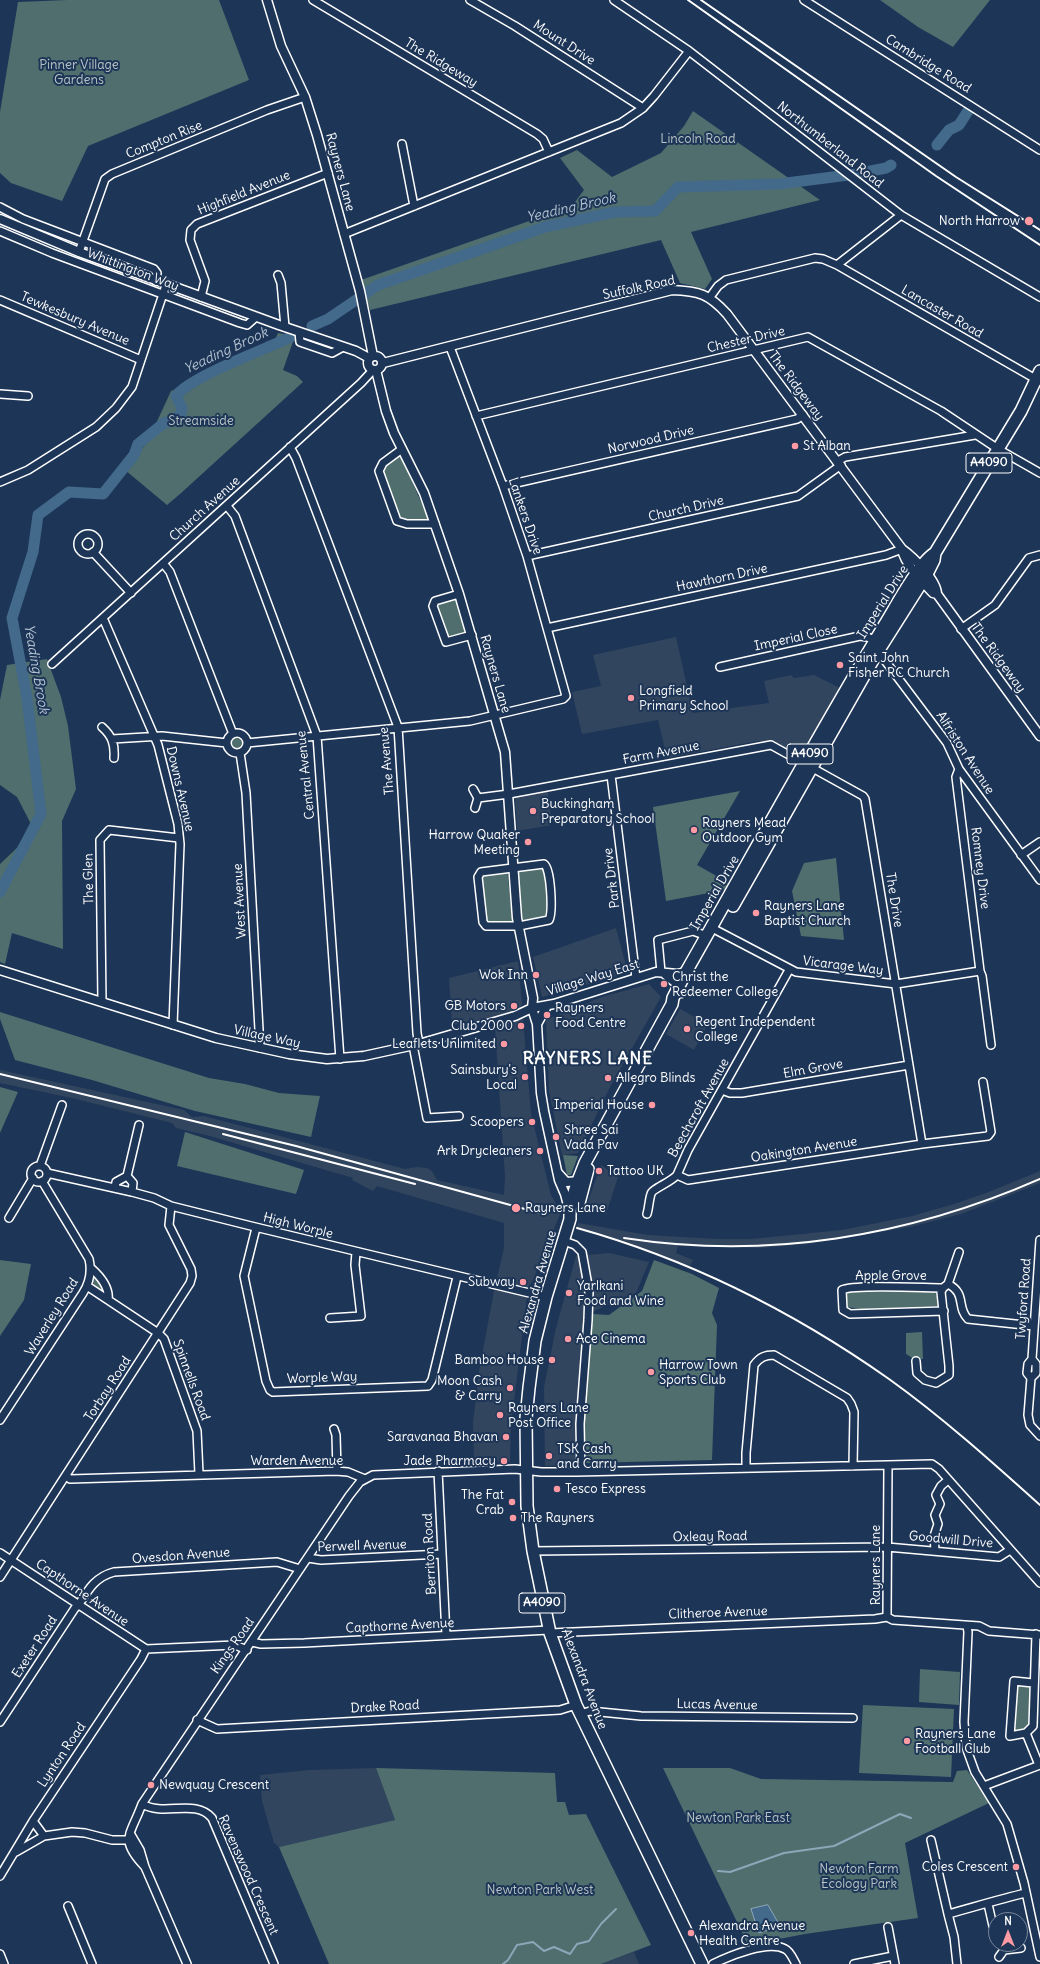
<!DOCTYPE html>
<style>
body{margin:0}
#map{position:relative;width:1040px;height:1964px;overflow:hidden;background:#1d3557;font-family:Delius,sans-serif}
canvas{display:block}
.north{position:absolute;left:988px;top:1912px;width:40px;height:40px;box-sizing:border-box;background:#1d3557;border:1px solid #77869a;border-radius:50%;rotate:0deg;font-size:11px;font-weight:700;line-height:16px;text-align:center;color:#fff}
.north::after{content:'';display:block;margin:auto;width:14px;height:18px;background:#ff9aa2;clip-path:polygon(50% 0,100% 100%,50% 72%,0 100%)}
</style>
<div id="map">
<canvas width="1040" height="1964"></canvas>
<div class="north">N</div>
</div>
<script>
const c = document.querySelector('canvas').getContext('2d');
c.lineJoin = 'round';
function fillPath(path, color) { c.fillStyle = color; c.fill(path, 'evenodd'); }
function stroke(path, color, width, dash) { c.strokeStyle = color; c.lineWidth = width; c.lineCap = dash ? 'butt' : 'round'; c.setLineDash(dash || []); c.stroke(path); }
function label(font, color, halo, rows, align = 'center') {
  c.font = font + ' Delius,sans-serif'; c.lineWidth = 4; c.setLineDash([]); c.textBaseline = 'middle'; c.strokeStyle = halo; c.fillStyle = color; for (const [text, x, y, turn = 0] of rows) {
    c.save(); c.translate(x, y); c.rotate((+turn || 0) * Math.PI / 180); c.textAlign = isNaN(turn) ? turn : align; if (halo) c.strokeText(text, 0, 0); c.fillText(text, 0, 0); c.restore();
  }
}
const built = new Path2D(`
 M676,637L693,713L769,703L764,681L791,675L794,678L814,675L840,688L800,757L775,741H757L667,758L658,720L582,734L572,692L601,686L593,655Z
 M548,791L552,825L517,831L515,798Z
 M616,928L628,973L542,997L533,957Z
 M518,961L522,1004L519,1010L490,1018L452,1025L449,978Z
 M649,984L661,997L609,1089L578,1153L562,1155L549,1091L546,1020L602,997Z
 M680,1009L708,1024L694,1050L666,1034Z
 M523,1019L531,1114L551,1195L561,1212L533,1280L528,1288L511,1425L510,1462L474,1461L473,1423L479,1371L494,1291L504,1248V1223L377,1186L373,1191L352,1180L353,1178L210,1136L184,1130L176,1128L172,1123L72,1098L0,1083V1070L184,1110L192,1117L204,1116L405,1169L417,1167L427,1168L432,1171L437,1180L504,1195L505,1177L495,1027Z
 M601,1165L618,1177L606,1214L585,1210Z
 M1040,1171V1183L1018,1192L961,1214L910,1227L807,1244L760,1248L678,1246L676,1253L693,1260L689,1268L619,1241L576,1228L578,1223L648,1235L716,1239H751L842,1230L912,1216L954,1204L986,1193Z
 M609,1253L649,1262L636,1293L587,1314L579,1373L577,1465L545,1466L544,1387L556,1328L576,1256Z
 M376,1768L395,1820L279,1847L274,1843L262,1801L260,1775L309,1770Z
 M634,1952L639,1964H601Z`);
const green = new Path2D(`
 M67,0H219L249,80L88,146L62,201L11,183L0,173V112L18,2Z
 M880,0H990L953,47L918,27Z
 M693,111L820,200L691,232L712,279L705,289L680,283L661,240L370,310L361,280L572,206L584,190L560,158L577,150L612,177L661,153L684,126Z
 M278,333L295,336L283,370L297,376L303,382L180,494L167,505L125,470L148,441L171,391L271,349Z
 M399,452L430,522H400L382,469Z
 M456,598L467,633L446,640L435,604Z
 M47,659L61,697L68,726L76,789L62,821L63,949L12,933L5,964L0,962V864L19,846L31,824L17,797L0,785V700L7,665Z
 M230 743a7 7 0 1 1 14 0a7 7 0 1 1-14 0Z
 M740,791L697,865L729,883L725,890L666,901L653,807Z
 M836,858L844,940L801,936L792,891L804,863Z
 M544,864L551,916L521,925L516,867Z
 M507,868L513,926H486L481,872Z
 M0,1012L209,1078L245,1084L279,1093L320,1096L311,1137L195,1111L92,1080L15,1060L0,1019Z
 M0,1087L18,1092L0,1133Z
 M185,1132L304,1170L296,1194L177,1166Z
 M563,1155L578,1156L571,1175H567Z
 M0,1260L31,1264L24,1300L0,1336Z
 M654,1260L692,1274L719,1288L712,1313L717,1325L712,1460L584,1463L585,1393L593,1314L609,1315L642,1291Z
 M97,1276L99,1277L105,1293L94,1288L93,1279Z
 M933,1291L935,1292L939,1302L938,1306L862,1309L846,1307L845,1295L847,1292Z
 M922,1332L923,1359H914L906,1354V1333Z
 M920,1669L960,1672L959,1705L919,1702Z
 M1014,1686H1033L1029,1730L1014,1732Z
 M863,1705L954,1709L951,1777L859,1773Z
 M376,1768L555,1773L557,1802H565L569,1815L586,1814L651,1945L601,1964H329L279,1847L395,1820Z
 M663,1768H730L761,1779L953,1782L957,1771L967,1770L989,1803L905,1843L918,1918L805,1934L748,1945Z`);
const water = new Path2D(`
 M768,1905L780,1926L759,1933L751,1909Z`);
const stream = new Path2D(`
 M718,1871L730,1872L784,1853L834,1846L900,1814L911,1818
 M503,1964L508,1960L517,1945L533,1942L544,1951L554,1947L570,1954L577,1944L589,1941L601,1924L616,1909`);
const river = new Path2D(`
 M937,145L949,130L959,125L968,111
 M312,326L328,319L378,285L545,227L615,212L655,211L678,187L779,184L856,174L886,168L891,165
 M0,892L41,814L27,698L12,618L33,552L38,515L69,492L103,494L134,455L138,444L164,423L175,419L181,414L182,408L176,396C189,377 266,349 291,337`);
const minor = new Path2D(`
 M313,0L537,134L543,139L549,152
 M470,0L515,26L643,108
 M614,0L689,51L901,215L1040,297
 M804,0L1040,150
 M402,144L414,206
 M0,207L23,219L154,269L157,273L156,281
 M0,231L52,253L240,323L247,325L256,317
 M344,234L621,123L643,108L654,96L689,51
 M79,252L105,179L112,174L267,110L305,97
 M837,265L1039,381
 M278,275L281,283L285,327
 M201,297L205,281L190,240L191,230L197,224L328,173
 M710,297L718,286L726,280L815,258L823,259L837,265L901,215
 M0,300L141,360
 M299,332L300,342L332,353L343,347
 M0,394L28,396
 M476,416L808,337L941,411L998,449L1040,473
 M290,447L296,458L398,727L417,1033L419,1044
 M402,449L383,463L379,471L397,521L407,524H435
 M838,461L845,457L975,435
 M0,482L28,470L96,427L116,408L132,387L166,285
 M503,486L797,419L803,415
 M227,506L235,516L317,736L340,1059
 M78 544a10 10 0 1 1 20 0a10 10 0 1 1-20 0Z
 M93,552L131,593
 M527,556L798,496L841,465
 M163,563L170,572L233,734
 M459,594L435,601L433,606L446,642L472,635
 M103,618L158,745L178,824L180,844L173,1025
 M547,628L886,555L902,549
 M961,629L995,605L1029,558L1040,555
 M874,651L883,658L947,743L959,769L1040,880
 M52,664L361,383L373,370
 M720,667L860,636L867,637L875,640
 M102,727C112,736 115,744 114,758
 M227 743a10 10 0 1 1 20 0a10 10 0 1 1-20 0Z
 M112,739L162,736L227,743
 M247,743L470,721L563,699L566,696L527,556L503,486L450,347
 M240,753L246,793L260,1048
 M959,769L956,777L980,971L982,976L991,1045
 M611,775L636,978
 M473,789L478,798L509,794L771,745L863,796L865,799L922,1144
 M475,808L478,798
 M1021,855L1040,842
 M544,864C551,868 553,912 549,920L519,926H486L483,922L478,877L481,872Z
 M712,928L796,972L896,984L980,971
 M661,972L658,940L693,931L707,936
 M102,1002L100,840L109,830L179,838
 M413,1045L427,1118L459,1116
 M722,1090L730,1093H742L909,1065
 M40,1166L62,1105
 M31 1174a8 8 0 1 1 16 0a8 8 0 1 1-16 0Z
 M47,1173L132,1192L154,1198L171,1206L251,1226L546,1297
 M677,1175L688,1150L789,970
 M127,1176L139,1125
 M115,1188L116,1182L127,1176L133,1183L132,1192
 M647,1214C649,1207 649,1200 651,1194C652,1189 671,1182 677,1175L688,1180L922,1144L988,1136L991,1132L983,1082
 M9,1218L33,1178
 M256,1228L244,1276L266,1381L270,1390L273,1392L428,1386L432,1380L457,1277
 M1040,1240L1032,1359L1028,1364L1027,1373L1031,1378L1028,1415L1030,1425L1040,1436
 M564,1241L575,1245L582,1252L589,1291L588,1320L580,1424L581,1472
 M91,1268C100,1276 110,1287 108,1300
 M948,1284L959,1252
 M87,1286L158,1333L164,1339L197,1431L199,1474
 M943,1288C925,1288 854,1284 842,1290L843,1310L850,1314L944,1311
 M330,1318L361,1316L355,1265L356,1252
 M916,1361L917,1373L925,1380L936,1383L949,1375V1366L941,1292L943,1288L948,1284C967,1294 956,1307 968,1319L1034,1326
 M1031,1378L1036,1373V1364L1032,1359
 M0,1420L83,1293C90,1282 92,1272 89,1259L42,1181
 M334,1429L336,1435L337,1471
 M888,1465L887,1617L893,1620L979,1626L989,1631L1040,1635
 M746,1468V1453L754,1365C760,1357 765,1355 774,1355L847,1398L851,1404L854,1412L853,1466
 M438,1471L446,1635
 M66,1476L70,1479L336,1471L348,1472L365,1479
 M935,1550L934,1536L938,1524L935,1515L940,1504L936,1495L941,1486L948,1480
 M533,1551L887,1547L999,1557L1010,1550
 M0,1553L146,1649L235,1645L247,1650
 M308,1558L321,1560L442,1554
 M0,1577L190,1283L192,1276L191,1269L169,1225L171,1206
 M78,1606C88,1590 95,1577 114,1572L277,1562L300,1569
 M967,1626L968,1632L964,1722L966,1747L975,1772L1007,1824L1024,1883L1040,1957
 M550,1633L875,1619L887,1617
 M252,1642L261,1644L304,1643L549,1630
 M580,1714L590,1711L641,1716L853,1718
 M197,1720L217,1729L560,1710L576,1705
 M0,1722L77,1605
 M1026,1733L1033,1726L1036,1634
 M1026,1733L1010,1736L1014,1681L1033,1683
 M1026,1733L1039,1765
 M984,1786L1040,1765
 M142,1804C165,1817 195,1798 212,1818L274,1964
 M33,1821L44,1836
 M130,1833L140,1850L145,1867L187,1964
 M931,1840L948,1914C974,1907 1000,1899 1026,1893
 M16,1852L44,1836L72,1832L85,1833L112,1840H131
 M145,1867C118,1839 131,1835 142,1804L349,1496L360,1482L373,1475L515,1469L541,1472H576L932,1464L939,1469L1040,1583
 M0,1876L33,1821L141,1659L146,1649
 M988,1904L993,1926L996,1930
 M68,1906L92,1964
 M948,1914L954,1937L957,1964
 M888,1927L895,1964
 M0,1954L4,1964
 M999,1957L1004,1950L1021,1948
 M713,1964C729,1956 768,1940 785,1949C790,1951 793,1959 796,1964
 M854,1964L893,1956`);
const tertiary = new Path2D(`
 M267,0L281,46L305,97L317,135L360,291L373,356
 M0,219L79,252L279,325L356,351L369,358
 M368 363a7 7 0 1 1 14 0a7 7 0 1 1-14 0Z
 M383,363L672,290C699,291 709,294 727,314L902,549C913,557 937,580 937,594L1040,736
 M376,370L386,411L394,433L424,493L459,594L505,752L517,918L533,998L532,1008L537,1024L541,1093L544,1111L559,1180L565,1194L569,1209
 M902,550C906,566 922,581 933,593L937,594
 M0,970L216,1038L289,1054L327,1059L364,1056L419,1044L515,1016L532,1008L554,1004L656,972L677,974L686,972
 M662,972L677,984L682,993
 M537,1024L547,1006
 M558,1173L566,1182L582,1181`);
const primary = new Path2D(`
 M733,906L877,653L927,574L934,560L935,553L1021,411L1040,371
 M579,1203L588,1169
 M702,1964L576,1705L550,1633L533,1551L527,1506L526,1418L529,1388L535,1341L546,1297L570,1219C569,1200 578,1181 585,1163L672,1004L673,998L686,972C752,856 816,738 885,624C895,608 920,561 935,553`);
const rail = new Path2D(`
 M688,0L936,176L1040,245
 M701,0L956,177L1040,230
 M0,1074L296,1146L543,1214
 M223,1134L415,1184
 M577,1228C688,1259 794,1312 889,1379C942,1417 991,1461 1040,1505
 M624,1238C767,1260 908,1237 1040,1179`);
const markers = [
 [1029,221,5,"#ff9aa2"],
 [795,446,4,"#ff9aa2"],
 [840,665,4,"#ff9aa2"],
 [631,698,4,"#ff9aa2"],
 [533,811,4,"#ff9aa2"],
 [694,830,4,"#ff9aa2"],
 [528,842,4,"#ff9aa2"],
 [756,913,4,"#ff9aa2"],
 [536,975,4,"#ff9aa2"],
 [664,984,4,"#ff9aa2"],
 [514,1006,4,"#ff9aa2"],
 [547,1015,4,"#ff9aa2"],
 [521,1026,4,"#ff9aa2"],
 [687,1029,4,"#ff9aa2"],
 [504,1044,4,"#ff9aa2"],
 [525,1077,4,"#ff9aa2"],
 [608,1078,4,"#ff9aa2"],
 [652,1105,4,"#ff9aa2"],
 [532,1122,4,"#ff9aa2"],
 [556,1137,4,"#ff9aa2"],
 [540,1151,4,"#ff9aa2"],
 [599,1171,4,"#ff9aa2"],
 [516,1208,5,"#ff9aa2"],
 [523,1282,4,"#ff9aa2"],
 [569,1293,4,"#ff9aa2"],
 [568,1339,4,"#ff9aa2"],
 [552,1360,4,"#ff9aa2"],
 [651,1372,4,"#ff9aa2"],
 [510,1388,4,"#ff9aa2"],
 [500,1415,4,"#ff9aa2"],
 [506,1437,4,"#ff9aa2"],
 [549,1456,4,"#ff9aa2"],
 [504,1461,4,"#ff9aa2"],
 [557,1489,4,"#ff9aa2"],
 [512,1502,4,"#ff9aa2"],
 [513,1518,4,"#ff9aa2"],
 [907,1741,4,"#ff9aa2"],
 [151,1785,4,"#ff9aa2"],
 [1016,1867,4,"#ff9aa2"],
 [691,1933,4,"#ff9aa2"]
];
const shields = [
 [989,463,46],
 [810,754,46],
 [542,1603,46]
];
const shieldNames = [
 ["A4090",989,463],
 ["A4090",810,754],
 ["A4090",542,1603]
];
const streetNames = [
 ["Mount Drive",564,43,33],
 ["The Ridgeway",441,63,31],
 ["Cambridge Road",928,64,32],
 ["Compton Rise",164,140,-22],
 ["Northumberland Road",830,145,38],
 ["Rayners Lane",340,172,75],
 ["Highfield Avenue",244,193,-22],
 ["Whittington Way",133,270,21],
 ["Suffolk Road",639,288,-12],
 ["Lancaster Road",942,312,30],
 ["Tewkesbury Avenue",75,319,23],
 ["Chester Drive",746,340,-13],
 ["The Ridgeway",796,386,53],
 ["Norwood Drive",651,440,-13],
 ["Church Avenue",205,509,-42],
 ["Church Drive",686,509,-13],
 ["Lankers Drive",525,516,71],
 ["Hawthorn Drive",722,578,-12],
 ["Imperial Drive",883,602,-58],
 ["Imperial Close",796,638,-12],
 ["The Ridgeway",998,658,54],
 ["Rayners Lane",495,674,74],
 ["Farm Avenue",661,753,-11],
 ["Alfriston Avenue",965,753,57],
 ["The Avenue",387,761,-95],
 ["Central Avenue",306,775,-96],
 ["Downs Avenue",180,789,77],
 ["Romney Drive",980,868,83],
 ["Park Drive",612,878,-97],
 ["The Glen",89,879,-91],
 ["Imperial Drive",715,893,-60],
 ["The Drive",894,900,81],
 ["West Avenue",240,901,-93],
 ["Vicarage Way",843,966,7],
 ["Village Way East",593,978,-17],
 ["Village Way",267,1037,12],
 ["Elm Grove",813,1069,-10],
 ["Beechcroft Avenue",699,1108,-61],
 ["Oakington Avenue",804,1150,-9],
 ["High Worple",298,1226,14],
 ["Apple Grove",891,1276],
 ["Alexandra Avenue",538,1282,-74],
 ["Twyford Road",1024,1299,-86],
 ["Waverley Road",52,1317,-58],
 ["Worple Way",322,1378,-2],
 ["Spinnells Road",191,1380,70],
 ["Torbay Road",108,1389,-57],
 ["Warden Avenue",297,1461],
 ["Oxleay Road",710,1537,-1],
 ["Goodwill Drive",951,1540,5],
 ["Perwell Avenue",362,1546,-2],
 ["Berriton Road",430,1554,-93],
 ["Ovesdon Avenue",181,1556,-4],
 ["Rayners Lane",876,1565,-90],
 ["Capthorne Avenue",82,1593,34],
 ["Clitheroe Avenue",718,1613,-2],
 ["Capthorne Avenue",400,1626,-3],
 ["Kings Road",233,1646,-55],
 ["Exeter Road",35,1647,-57],
 ["Alexandra Avenue",584,1679,69],
 ["Lucas Avenue",717,1705,1],
 ["Drake Road",385,1707,-3],
 ["Lynton Road",62,1755,-56],
 ["Ravenswood Crescent",248,1875,66]
];
const parkNames = [
 ["Pinner Village",79,65],
 ["Gardens",79,80],
 ["Lincoln Road",698,139],
 ["Streamside",201,421],
 ["Newton Park East",738,1818],
 ["Newton Farm",859,1869],
 ["Ecology Park",859,1884],
 ["Newton Park West",540,1890]
];
const poiNames = [
 ["North Harrow",1020,221,"right"],
 ["St Alban",803,446],
 ["Saint John",848,658],
 ["Fisher RC Church",848,673],
 ["Longfield",639,691],
 ["Primary School",639,706],
 ["Buckingham",541,804],
 ["Preparatory School",541,819],
 ["Rayners Mead",702,823],
 ["Outdoor Gym",702,838],
 ["Harrow Quaker",520,835,"right"],
 ["Meeting",520,850,"right"],
 ["Rayners Lane",764,906],
 ["Baptist Church",764,921],
 ["Wok Inn",528,975,"right"],
 ["Christ the",672,977],
 ["Redeemer College",672,992],
 ["GB Motors",506,1006,"right"],
 ["Rayners",555,1008],
 ["Food Centre",555,1023],
 ["Regent Independent",695,1022],
 ["College",695,1037],
 ["Club 2000",513,1026,"right"],
 ["Leaflets Unlimited",496,1044,"right"],
 ["Sainsbury's",517,1070,"right"],
 ["Local",517,1085,"right"],
 ["Allegro Blinds",616,1078],
 ["Imperial House",644,1105,"right"],
 ["Scoopers",524,1122,"right"],
 ["Shree Sai",564,1130],
 ["Vada Pav",564,1145],
 ["Ark Drycleaners",532,1151,"right"],
 ["Tattoo UK",607,1171],
 ["Rayners Lane",525,1208],
 ["Subway",515,1282,"right"],
 ["Yarlkani",577,1286],
 ["Food and Wine",577,1301],
 ["Ace Cinema",576,1339],
 ["Bamboo House",544,1360,"right"],
 ["Harrow Town",659,1365],
 ["Sports Club",659,1380],
 ["Moon Cash",502,1381,"right"],
 ["& Carry",502,1396,"right"],
 ["Rayners Lane",508,1408],
 ["Post Office",508,1423],
 ["Saravanaa Bhavan",498,1437,"right"],
 ["TSK Cash",557,1449],
 ["and Carry",557,1464],
 ["Jade Pharmacy",496,1461,"right"],
 ["Tesco Express",565,1489],
 ["The Fat",504,1495,"right"],
 ["Crab",504,1510,"right"],
 ["The Rayners",521,1518],
 ["Rayners Lane",915,1734],
 ["Football Club",915,1749],
 ["Newquay Crescent",159,1785],
 ["Coles Crescent",1008,1867,"right"],
 ["Alexandra Avenue",699,1926],
 ["Health Centre",699,1941]
];
const waterNames = [
 ["Yeading Brook",571,208,-13],
 ["Yeading Brook",226,351,-25],
 ["Yeading Brook",36,669,80]
];
const districtNames = [
 ["RAYNERS LANE",588,1059]
];
fillPath(built, '#32455e');
fillPath(green, '#4f6e6d');
fillPath(water, '#436a8a');
stroke(water, '#8ea6b9', 1);
stroke(stream, '#8ea6b9', 2);
stroke(river, '#436a8a', 11);
stroke(minor, '#fff', 10);
stroke(tertiary, '#fff', 11);
stroke(primary, '#fff', 14);
stroke(minor, '#1d3557', 7);
stroke(tertiary, '#1d3557', 8);
stroke(primary, '#1d3557', 11);
stroke(rail, '#fff', 2);
for (const [x, y, r, color] of markers) { const dot = new Path2D(); dot.arc(x, y, r, 0, 2 * Math.PI); c.fillStyle = color; c.fill(dot); stroke(dot, '#1d3557', 1.5); }
for (const [x, y, w] of shields) { const box = new Path2D(); box.roundRect(x - w / 2, y - 10, w, 20, 3); c.fillStyle = '#1d3557'; c.fill(box); stroke(box, '#fff', 1); }
label('bold 12px', '#fff', null, shieldNames);
label('13px', '#fff', '#1d3557', streetNames);
label('13px', '#b9c5c5', '#1d3557', parkNames);
label('13px', '#fff', '#1d3557', poiNames, 'left');
label('italic 14px', '#b4c3d0', '#1d3557', waterNames);
c.letterSpacing = '1px';
label('bold 17px', '#fff', '#1d3557', districtNames);
c.letterSpacing = '0px';
</script>
